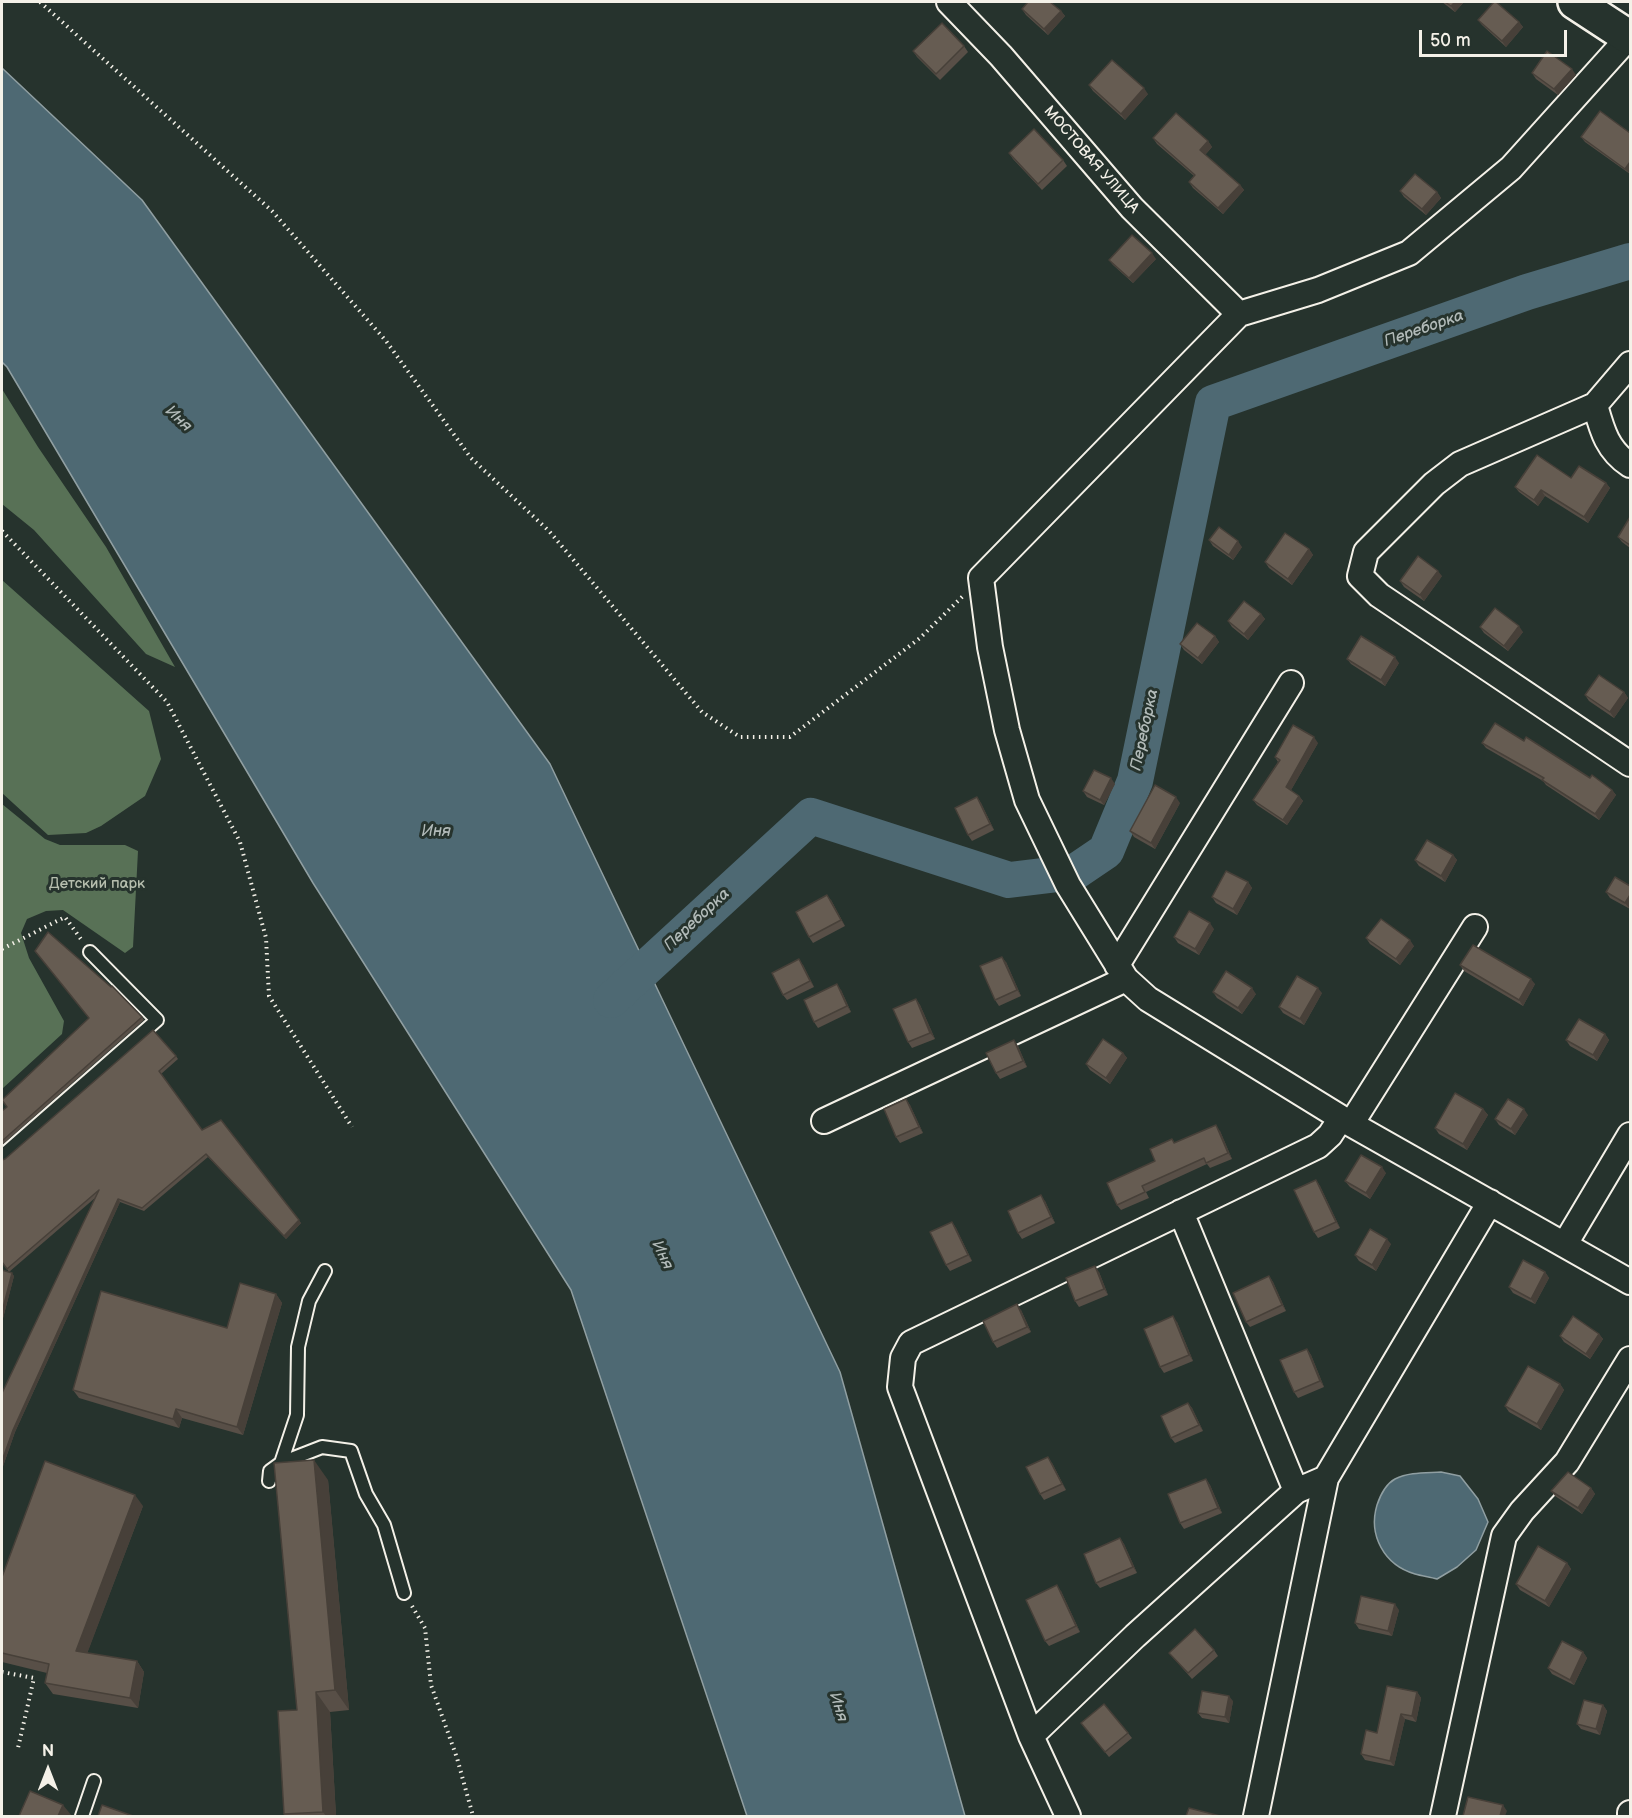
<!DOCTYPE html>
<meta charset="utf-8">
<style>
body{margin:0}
#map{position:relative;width:1632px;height:1818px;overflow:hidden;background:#26332d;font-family:"Balsamiq Sans",sans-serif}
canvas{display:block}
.frame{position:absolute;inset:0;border:3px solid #f4f1e8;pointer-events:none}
.north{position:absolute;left:18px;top:1740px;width:60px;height:60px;-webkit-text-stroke:4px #26332d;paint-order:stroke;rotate:0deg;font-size:16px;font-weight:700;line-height:24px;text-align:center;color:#f4f1e8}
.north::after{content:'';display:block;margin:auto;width:21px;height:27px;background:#f4f1e8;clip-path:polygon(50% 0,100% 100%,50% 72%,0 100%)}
.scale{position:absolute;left:1419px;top:30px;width:148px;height:27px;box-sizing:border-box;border:3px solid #f4f1e8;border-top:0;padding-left:8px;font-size:18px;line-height:21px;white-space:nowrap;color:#f4f1e8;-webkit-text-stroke:4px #26332d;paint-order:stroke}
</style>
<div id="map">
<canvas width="1632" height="1818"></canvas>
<div class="frame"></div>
<div class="north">N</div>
<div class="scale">50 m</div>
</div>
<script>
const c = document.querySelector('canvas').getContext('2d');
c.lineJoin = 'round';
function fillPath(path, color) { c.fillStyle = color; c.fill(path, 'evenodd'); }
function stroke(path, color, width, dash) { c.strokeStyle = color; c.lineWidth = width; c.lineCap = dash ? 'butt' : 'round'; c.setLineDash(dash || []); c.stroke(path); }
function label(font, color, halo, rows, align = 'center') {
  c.font = font + ' "Balsamiq Sans",sans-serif'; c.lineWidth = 6; c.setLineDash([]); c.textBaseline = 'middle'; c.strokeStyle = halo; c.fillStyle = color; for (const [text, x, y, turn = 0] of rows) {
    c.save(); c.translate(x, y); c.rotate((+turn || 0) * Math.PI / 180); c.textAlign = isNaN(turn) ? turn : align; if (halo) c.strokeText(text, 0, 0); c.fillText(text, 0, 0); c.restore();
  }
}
const green = new Path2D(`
 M2,389L38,447L106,547L175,667L146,654L34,530L2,504Z
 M2,580L149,711L161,759L145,796L101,826L86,833L48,835L2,793Z
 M2,804L45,839L60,845H125L138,851L133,947L125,953L63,910L46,911L27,919L21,933L29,958L64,1021L62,1034L2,1089Z`);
const water = new Path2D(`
 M2,68L142,200L550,764L840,1372L965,1816H747L571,1290L313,883L7,367L2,362Z
 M1441,1472L1460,1476L1478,1499L1488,1522L1476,1550L1457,1567L1437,1579C1430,1577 1422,1576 1415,1574C1384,1565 1368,1535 1377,1505C1380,1496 1386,1484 1395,1479C1409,1472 1426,1473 1441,1472Z`);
const river = new Path2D(`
 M611,1000L811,816L1009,880L1075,872L1106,851L1135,781L1213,403L1527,292L1630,261`);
const path = new Path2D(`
 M40,2L272,211L386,341L471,458L549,531L702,712L740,737H790L920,638L963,596
 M2,531L167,702L240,842L266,938L269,996L352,1127
 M2,949L65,917L83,942
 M412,1606L425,1628L431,1685L457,1758L473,1816
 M2,1672L34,1678L18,1748`);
const lane = new Path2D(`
 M2,1156L157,1020L90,952
 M281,1463L297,1415L298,1347L309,1301L325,1271
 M269,1481L270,1471L281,1463L322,1447L351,1451L366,1494L384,1525L404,1593
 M82,1816L94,1781`);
const street = new Path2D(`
 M949,2L1001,56L1132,208L1239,314
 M1629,37L1511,168L1409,253L1318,290L1239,314L981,578L990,647L1007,730L1027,800L1068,885L1126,979L1148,999L1351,1124L1630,1282
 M1630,364L1595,405L1460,464L1434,484L1366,552L1360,576L1379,595L1630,764
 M1595,405C1602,430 1607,450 1630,465
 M1117,965L1291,683
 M824,1121L1126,979
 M1351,1124L1475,927
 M1181,1212L1296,1491
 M1565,1244L1630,1135
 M1031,1736L1135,1636L1296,1491L1326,1478L1490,1202
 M1068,1816L1031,1736L900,1387L903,1358L911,1343L1318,1146L1330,1135L1341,1118
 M1256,1816L1326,1478
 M1443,1816L1504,1536L1522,1511L1567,1462L1630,1359
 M1630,1816V1813`);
const secondary = new Path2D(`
 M1575,2L1630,38`);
const wall = new Path2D(`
 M1442,2H1464L1455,12Z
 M1022,9L1061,11L1065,16L1048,35L1026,15Z
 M1478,20L1519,22L1523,27L1506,47L1482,25Z
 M964,46L968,52L940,80L917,57L913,51Z
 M1532,73L1576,75L1558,95L1536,79Z
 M1089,85L1148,94L1125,120L1093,91Z
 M1600,111L1630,174L1585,142L1581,137Z
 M1153,138L1208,141L1212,147L1205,155L1240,185L1244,190L1223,214L1193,188L1189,182L1194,176L1157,144Z
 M1009,153L1063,160L1067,166L1042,190L1013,159Z
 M1400,191L1437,192L1441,198L1426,215L1404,197Z
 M1156,259L1133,283L1113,265L1109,260Z
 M1571,478L1606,483L1610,488L1588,523L1545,496L1538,506L1519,492L1515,487Z
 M1630,517V548L1622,542L1618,537Z
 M1209,540L1242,547L1233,560L1213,546Z
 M1309,549L1313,555L1292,585L1269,568L1265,562Z
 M1442,576L1424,601L1404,587L1400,581Z
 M1261,614L1265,619L1248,640L1232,627L1228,621Z
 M1480,627L1523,632L1508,651L1484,633Z
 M1215,636L1219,642L1202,664L1184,650L1180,644Z
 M1347,659L1399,663L1385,686L1351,664Z
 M1624,692L1628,698L1614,718L1589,701L1585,695Z
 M1524,741L1612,790L1616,795L1599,820L1546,785L1543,781L1486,748L1482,743Z
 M1318,743L1291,790L1299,796L1303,801L1287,825L1257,805L1253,800L1278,762L1275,757Z
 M1115,784L1104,805L1087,797L1083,791Z
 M977,797L981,803L994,830L972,841L968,835Z
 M1180,803L1155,849L1134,837L1130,831Z
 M1453,855L1457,860L1445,882L1419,866L1415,860Z
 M1615,877L1630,909L1610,898L1606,892Z
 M1248,882L1252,888L1237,915L1216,903L1212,897Z
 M831,900L845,926L813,943L809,937Z
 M1214,929L1199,955L1178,943L1174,937Z
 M1366,938L1414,946L1400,965L1370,944Z
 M1006,962L1021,996L999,1006L995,1000Z
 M803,965L814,987L787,1000L783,995Z
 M1460,965L1535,984L1523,1006L1464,971Z
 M841,990L851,1012L818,1028L814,1022Z
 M1213,992L1256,994L1242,1014L1217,998Z
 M1322,993L1304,1025L1283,1013L1279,1007Z
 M916,999L920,1005L935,1039L912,1048L908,1042Z
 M142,1017L144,1020L2,1145V1111Z
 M1605,1034L1609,1040L1597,1061L1570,1046L1566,1040Z
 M1018,1046L1027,1067L1000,1079L996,1073Z
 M1123,1053L1127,1058L1110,1084L1090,1070L1086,1064Z
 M176,1056L178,1059L161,1074L202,1130L301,1223L286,1239L208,1157L144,1211L120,1202L15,1432L2,1469V1393L95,1198L9,1272L14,1276L2,1322V1270L9,1272L2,1262L5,1159Z
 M906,1099L910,1105L923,1133L900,1143L896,1137Z
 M1483,1109L1488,1115L1467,1150L1439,1134L1435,1128Z
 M1528,1115L1515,1135L1499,1125L1495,1119Z
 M1220,1131L1232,1159L1210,1168L1207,1164L1146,1192L1149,1198L1121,1210L1117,1205L1155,1161L1172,1139L1175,1143Z
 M1386,1173L1370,1199L1350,1187L1345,1181Z
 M1316,1180L1320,1186L1340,1228L1318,1238L1314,1232Z
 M1045,1201L1055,1223L1022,1239L1018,1233Z
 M952,1222L956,1228L972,1261L950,1271L946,1265Z
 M1391,1244L1376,1271L1359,1261L1355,1255Z
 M1099,1272L1108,1295L1079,1307L1075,1301Z
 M1545,1272L1549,1278L1535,1304L1513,1293L1509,1287Z
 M1269,1276L1273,1282L1286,1311L1250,1327L1246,1322Z
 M276,1294L282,1303L243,1435L182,1418L179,1428L79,1398L73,1390L227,1328Z
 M1021,1310L1031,1332L997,1348L993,1342Z
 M1177,1322L1193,1361L1164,1373L1160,1367Z
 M1599,1334L1603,1339L1590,1359L1564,1342L1560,1336Z
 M1307,1349L1311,1355L1324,1387L1298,1398L1294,1392Z
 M1560,1384L1564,1390L1541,1430L1509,1412L1505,1406Z
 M1188,1403L1192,1408L1203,1431L1175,1443L1171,1438Z
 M1052,1463L1066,1490L1044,1500L1040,1494Z
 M1206,1479L1210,1485L1222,1513L1184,1529L1180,1523Z
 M328,1480L349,1710L330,1712L336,1816H285L284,1814L297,1710Z
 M1591,1488L1595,1494L1582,1514L1555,1496L1551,1491Z
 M143,1506L87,1653L137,1661L144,1672L138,1708L53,1694L45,1683L47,1673L2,1662V1577Z
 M1120,1538L1124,1544L1137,1573L1100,1588L1096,1583Z
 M1567,1563L1571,1569L1549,1607L1520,1590L1516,1584Z
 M1061,1591L1080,1632L1049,1646L1045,1641Z
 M1399,1610L1392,1636L1359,1629L1355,1623Z
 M1214,1650L1218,1656L1192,1679L1169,1653Z
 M1583,1652L1587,1658L1574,1685L1552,1674L1548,1668Z
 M1417,1692L1421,1698L1416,1722L1405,1719L1394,1766L1365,1760L1361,1754L1377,1733Z
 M1233,1701L1229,1723L1202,1718L1198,1713Z
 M1603,1705L1607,1711L1600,1735L1581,1729L1577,1724Z
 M1081,1723L1128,1733L1132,1738L1109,1757Z`);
const shadedWall = new Path2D(`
 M1455,2H1464L1455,12L1451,6Z
 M1061,11L1065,16L1048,35L1044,29Z
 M1519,22L1523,27L1506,47L1502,41Z
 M1572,69L1576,75L1558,95L1554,89Z
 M1144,88L1148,94L1125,120L1121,114Z
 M1208,141L1212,147L1204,156L1200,150Z
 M1630,162V174L1625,169Z
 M1240,185L1244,190L1223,214L1218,208Z
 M1437,192L1441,198L1426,215L1422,209Z
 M1152,253L1156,259L1133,283L1129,278Z
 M1606,483L1610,488L1588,523L1584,517Z
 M1541,490L1545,496L1538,506L1534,500Z
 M1238,541L1242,547L1233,560L1229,555Z
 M1309,549L1313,555L1292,585L1288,579Z
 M1438,571L1442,576L1424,601L1420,595Z
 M1261,614L1265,619L1248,640L1244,634Z
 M1519,626L1523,632L1508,651L1504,646Z
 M1215,636L1219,642L1202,664L1198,658Z
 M1395,657L1399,663L1385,686L1381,680Z
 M1624,692L1628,698L1614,718L1610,712Z
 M1314,737L1318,743L1290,792L1286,787Z
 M1111,778L1115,784L1104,805L1100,800Z
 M1612,790L1616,795L1599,820L1595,814Z
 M1299,796L1303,801L1287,825L1283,820Z
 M977,797L981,803L994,830L990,824Z
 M1176,797L1180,803L1155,849L1151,843Z
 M1453,855L1457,860L1445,882L1441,876Z
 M1248,882L1252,888L1237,915L1233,909Z
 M827,895L831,900L845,926L841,920Z
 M1630,895V909L1625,903Z
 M1210,923L1214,929L1199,955L1195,949Z
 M1410,940L1414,946L1400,965L1396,959Z
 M1002,957L1006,962L1021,996L1017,990Z
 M799,959L803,965L814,987L810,981Z
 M1531,979L1535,984L1523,1006L1519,1000Z
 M837,984L841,990L851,1012L847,1006Z
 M1252,988L1256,994L1242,1014L1238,1008Z
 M1318,988L1322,993L1304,1025L1300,1019Z
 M916,999L920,1005L935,1039L930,1033Z
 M1605,1034L1609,1040L1597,1061L1593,1055Z
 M1014,1040L1018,1046L1027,1067L1023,1061Z
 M1123,1053L1127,1058L1110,1084L1106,1078Z
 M906,1099L910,1105L923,1133L919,1127Z
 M1483,1109L1488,1115L1467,1150L1463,1144Z
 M1524,1109L1528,1115L1515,1135L1511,1129Z
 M1216,1125L1220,1131L1232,1159L1228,1153Z
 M1382,1167L1386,1173L1370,1199L1366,1193Z
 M1316,1180L1320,1186L1340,1228L1336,1222Z
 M1041,1195L1045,1201L1055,1223L1051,1217Z
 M118,1199L120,1202L15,1432L2,1469V1461L13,1430Z
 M299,1220L301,1223L286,1239L284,1236Z
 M952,1222L956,1228L972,1261L968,1255Z
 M1387,1239L1391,1244L1376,1271L1372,1265Z
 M1095,1266L1099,1272L1108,1295L1104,1289Z
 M1545,1272L1549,1278L1535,1304L1531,1299Z
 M12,1273L14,1276L2,1322V1312Z
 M1269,1276L1273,1282L1286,1311L1282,1305Z
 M276,1294L282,1303L243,1435L237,1427Z
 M1017,1304L1021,1310L1031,1332L1027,1327Z
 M1173,1316L1177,1322L1193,1361L1189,1355Z
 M1599,1334L1603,1339L1590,1359L1586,1354Z
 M1307,1349L1311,1355L1324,1387L1320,1381Z
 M1560,1384L1564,1390L1541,1430L1537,1424Z
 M1188,1403L1192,1408L1203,1431L1199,1425Z
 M176,1409L182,1418L179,1428L173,1419Z
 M1048,1457L1052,1463L1066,1490L1062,1484Z
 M314,1460L328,1480L349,1710L335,1690Z
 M1206,1479L1210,1485L1222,1513L1218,1508Z
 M1591,1488L1595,1494L1582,1514L1578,1508Z
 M135,1495L143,1506L84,1662L76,1651Z
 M1120,1538L1124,1544L1137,1573L1133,1567Z
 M1567,1563L1571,1569L1549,1607L1545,1601Z
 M1057,1585L1061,1591L1080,1632L1076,1626Z
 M1395,1604L1399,1610L1392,1636L1388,1631Z
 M1583,1652L1587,1658L1574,1685L1570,1680Z
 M137,1661L144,1672L138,1708L130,1698Z
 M316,1692L330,1712L336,1816H326L323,1812Z
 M1417,1692L1421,1698L1416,1722L1412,1716Z
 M1229,1696L1233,1701L1229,1723L1225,1717Z
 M1603,1705L1607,1711L1600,1735L1596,1729Z
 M1401,1714L1405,1719L1394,1766L1390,1761Z
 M63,1805L72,1816H58Z
 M1503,1805L1507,1811L1505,1816H1500Z`);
const building = new Path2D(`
 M1028,2H1050L1061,11L1044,29L1022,9Z
 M1445,2H1455L1451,6Z
 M1494,2H1496L1519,22L1502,41L1478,20Z
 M942,23L964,46L936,74L913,51Z
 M1547,51L1572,69L1554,89L1532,73Z
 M1112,60L1144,88L1121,114L1089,85Z
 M1600,111L1630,133V162L1625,169L1581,137Z
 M1176,113L1208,141L1200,150L1240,185L1218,208L1189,182L1195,175L1153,138Z
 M1034,129L1063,160L1038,184L1009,153Z
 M1415,174L1437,192L1422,209L1400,191Z
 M1132,235L1152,253L1129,278L1109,260Z
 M1537,455L1571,478L1579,466L1606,483L1584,517L1541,490L1534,500L1515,487Z
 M1630,517V545L1618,537Z
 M1219,527L1238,541L1229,555L1209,540Z
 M1285,533L1309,549L1288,579L1265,562Z
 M1418,556L1438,571L1420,595L1400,581Z
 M1244,601L1261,614L1244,634L1228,621Z
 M1495,608L1519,626L1504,646L1480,627Z
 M1197,623L1215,636L1198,658L1180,644Z
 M1361,636L1395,657L1381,680L1347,659Z
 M1599,675L1624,692L1610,712L1585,695Z
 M1495,723L1524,741L1526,737L1590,778L1592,775L1612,790L1595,814L1542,780L1544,778L1482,743Z
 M1293,725L1314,737L1286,787L1299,796L1283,820L1253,800L1280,760L1275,757Z
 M1094,770L1111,778L1100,800L1083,791Z
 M1155,785L1176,797L1151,843L1130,831Z
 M977,797L990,824L968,835L955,808Z
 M1427,840L1453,855L1441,876L1415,860Z
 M1226,871L1248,882L1233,909L1212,897Z
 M1615,877L1630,886V895L1625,903L1606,892Z
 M827,895L841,920L809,937L796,912Z
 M1189,911L1210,923L1195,949L1174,937Z
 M1381,919L1410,940L1396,959L1366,938Z
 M48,932L111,987L112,986L142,1017L2,1141V1111L7,1107L2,1100L89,1018L35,951Z
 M1473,945L1531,979L1519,1000L1460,965Z
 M1002,957L1017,990L995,1000L980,966Z
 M799,959L810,981L783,995L772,973Z
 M1226,971L1252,988L1238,1008L1213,992Z
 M1297,976L1318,988L1300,1019L1279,1007Z
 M837,984L847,1006L814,1022L804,1000Z
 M916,999L930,1033L908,1042L893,1009Z
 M1579,1019L1605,1034L1593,1055L1566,1040Z
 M153,1030L176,1056L159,1071L202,1130L221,1120L299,1220L284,1236L206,1154L142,1208L118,1199L13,1430L2,1461V1393L99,1190L7,1269L2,1262V1160L5,1159Z
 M1103,1039L1123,1053L1106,1078L1086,1064Z
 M1014,1040L1023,1061L996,1073L986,1053Z
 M1455,1093L1483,1109L1463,1144L1435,1128Z
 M906,1099L919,1127L896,1137L884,1109Z
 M1508,1099L1524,1109L1511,1129L1495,1119Z
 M1216,1125L1228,1153L1206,1163L1204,1158L1142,1186L1145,1192L1117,1205L1107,1183L1155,1161L1150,1149L1172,1139L1174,1143Z
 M1361,1155L1382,1167L1366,1193L1345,1181Z
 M1316,1180L1336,1222L1314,1232L1294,1190Z
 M1041,1195L1051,1217L1018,1233L1008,1211Z
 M952,1222L968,1255L946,1265L930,1232Z
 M1370,1229L1387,1239L1372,1265L1355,1255Z
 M1523,1260L1545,1272L1531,1299L1509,1287Z
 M1095,1266L1104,1289L1075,1301L1066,1278Z
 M2,1270L12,1273L2,1312Z
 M1269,1276L1282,1305L1246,1322L1233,1293Z
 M240,1283L276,1294L237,1427L176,1409L173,1419L73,1390L101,1291L227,1328Z
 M1017,1304L1027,1327L993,1342L983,1321Z
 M1173,1316L1189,1355L1160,1367L1144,1329Z
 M1573,1316L1599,1334L1586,1354L1560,1336Z
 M1307,1349L1320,1381L1294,1392L1280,1360Z
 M1528,1366L1560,1384L1537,1424L1505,1406Z
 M1188,1403L1199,1425L1171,1438L1161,1416Z
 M1048,1457L1062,1484L1040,1494L1026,1467Z
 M314,1460L335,1690L316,1692L323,1812L284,1814L278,1711L297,1710L274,1463Z
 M45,1461L135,1495L76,1651L137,1661L130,1698L45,1683L49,1664L2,1653V1577Z
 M1568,1472L1591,1488L1578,1508L1551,1491Z
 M1206,1479L1218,1508L1180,1523L1168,1494Z
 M1120,1538L1133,1567L1096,1583L1084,1554Z
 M1538,1546L1567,1563L1545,1601L1516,1584Z
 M1057,1585L1076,1626L1045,1641L1026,1600Z
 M1361,1596L1395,1604L1388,1631L1355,1623Z
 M1195,1629L1214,1650L1188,1673L1169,1653Z
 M1562,1641L1583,1652L1570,1680L1548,1668Z
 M1387,1686L1417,1692L1412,1716L1401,1714L1390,1761L1361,1754L1366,1730L1377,1733Z
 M1202,1691L1229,1696L1225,1717L1198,1713Z
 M1584,1700L1603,1705L1596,1729L1577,1724Z
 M1104,1704L1128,1733L1105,1752L1081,1723Z
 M30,1791L63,1805L58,1816H19Z
 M1468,1797L1503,1805L1500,1816H1463Z
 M102,1805L133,1816H98Z
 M1189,1808L1220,1816H1186Z`);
const streetNames = [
 ["МОСТОВАЯ УЛИЦА",1091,160,49]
];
const parkNames = [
 ["Детский парк",97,884]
];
const waterNames = [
 ["Переборка",1424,329,-19],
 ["Иня",178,419,43],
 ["Переборка",1145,730,-78],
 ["Иня",436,832],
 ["Переборка",697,920,-43],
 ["Иня",662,1255,65],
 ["Иня",838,1707,73]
];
fillPath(green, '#587156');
fillPath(water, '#4e6973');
stroke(water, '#909fa2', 1.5);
stroke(river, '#4e6973', 36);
stroke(lane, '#f4f1e8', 16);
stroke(street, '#f4f1e8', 28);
stroke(secondary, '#f4f1e8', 38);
stroke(path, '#f4f1e8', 4, [1.5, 4.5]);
stroke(lane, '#26332d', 12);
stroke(street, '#26332d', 24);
stroke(secondary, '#26332d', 33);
fillPath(wall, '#584f47');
fillPath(shadedWall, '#474039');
fillPath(building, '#665c52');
stroke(building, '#474039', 1.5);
label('15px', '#f4f1e8', '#26332d', streetNames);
label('15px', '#b6beae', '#26332d', parkNames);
label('italic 16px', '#b2bbb9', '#26332d', waterNames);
</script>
